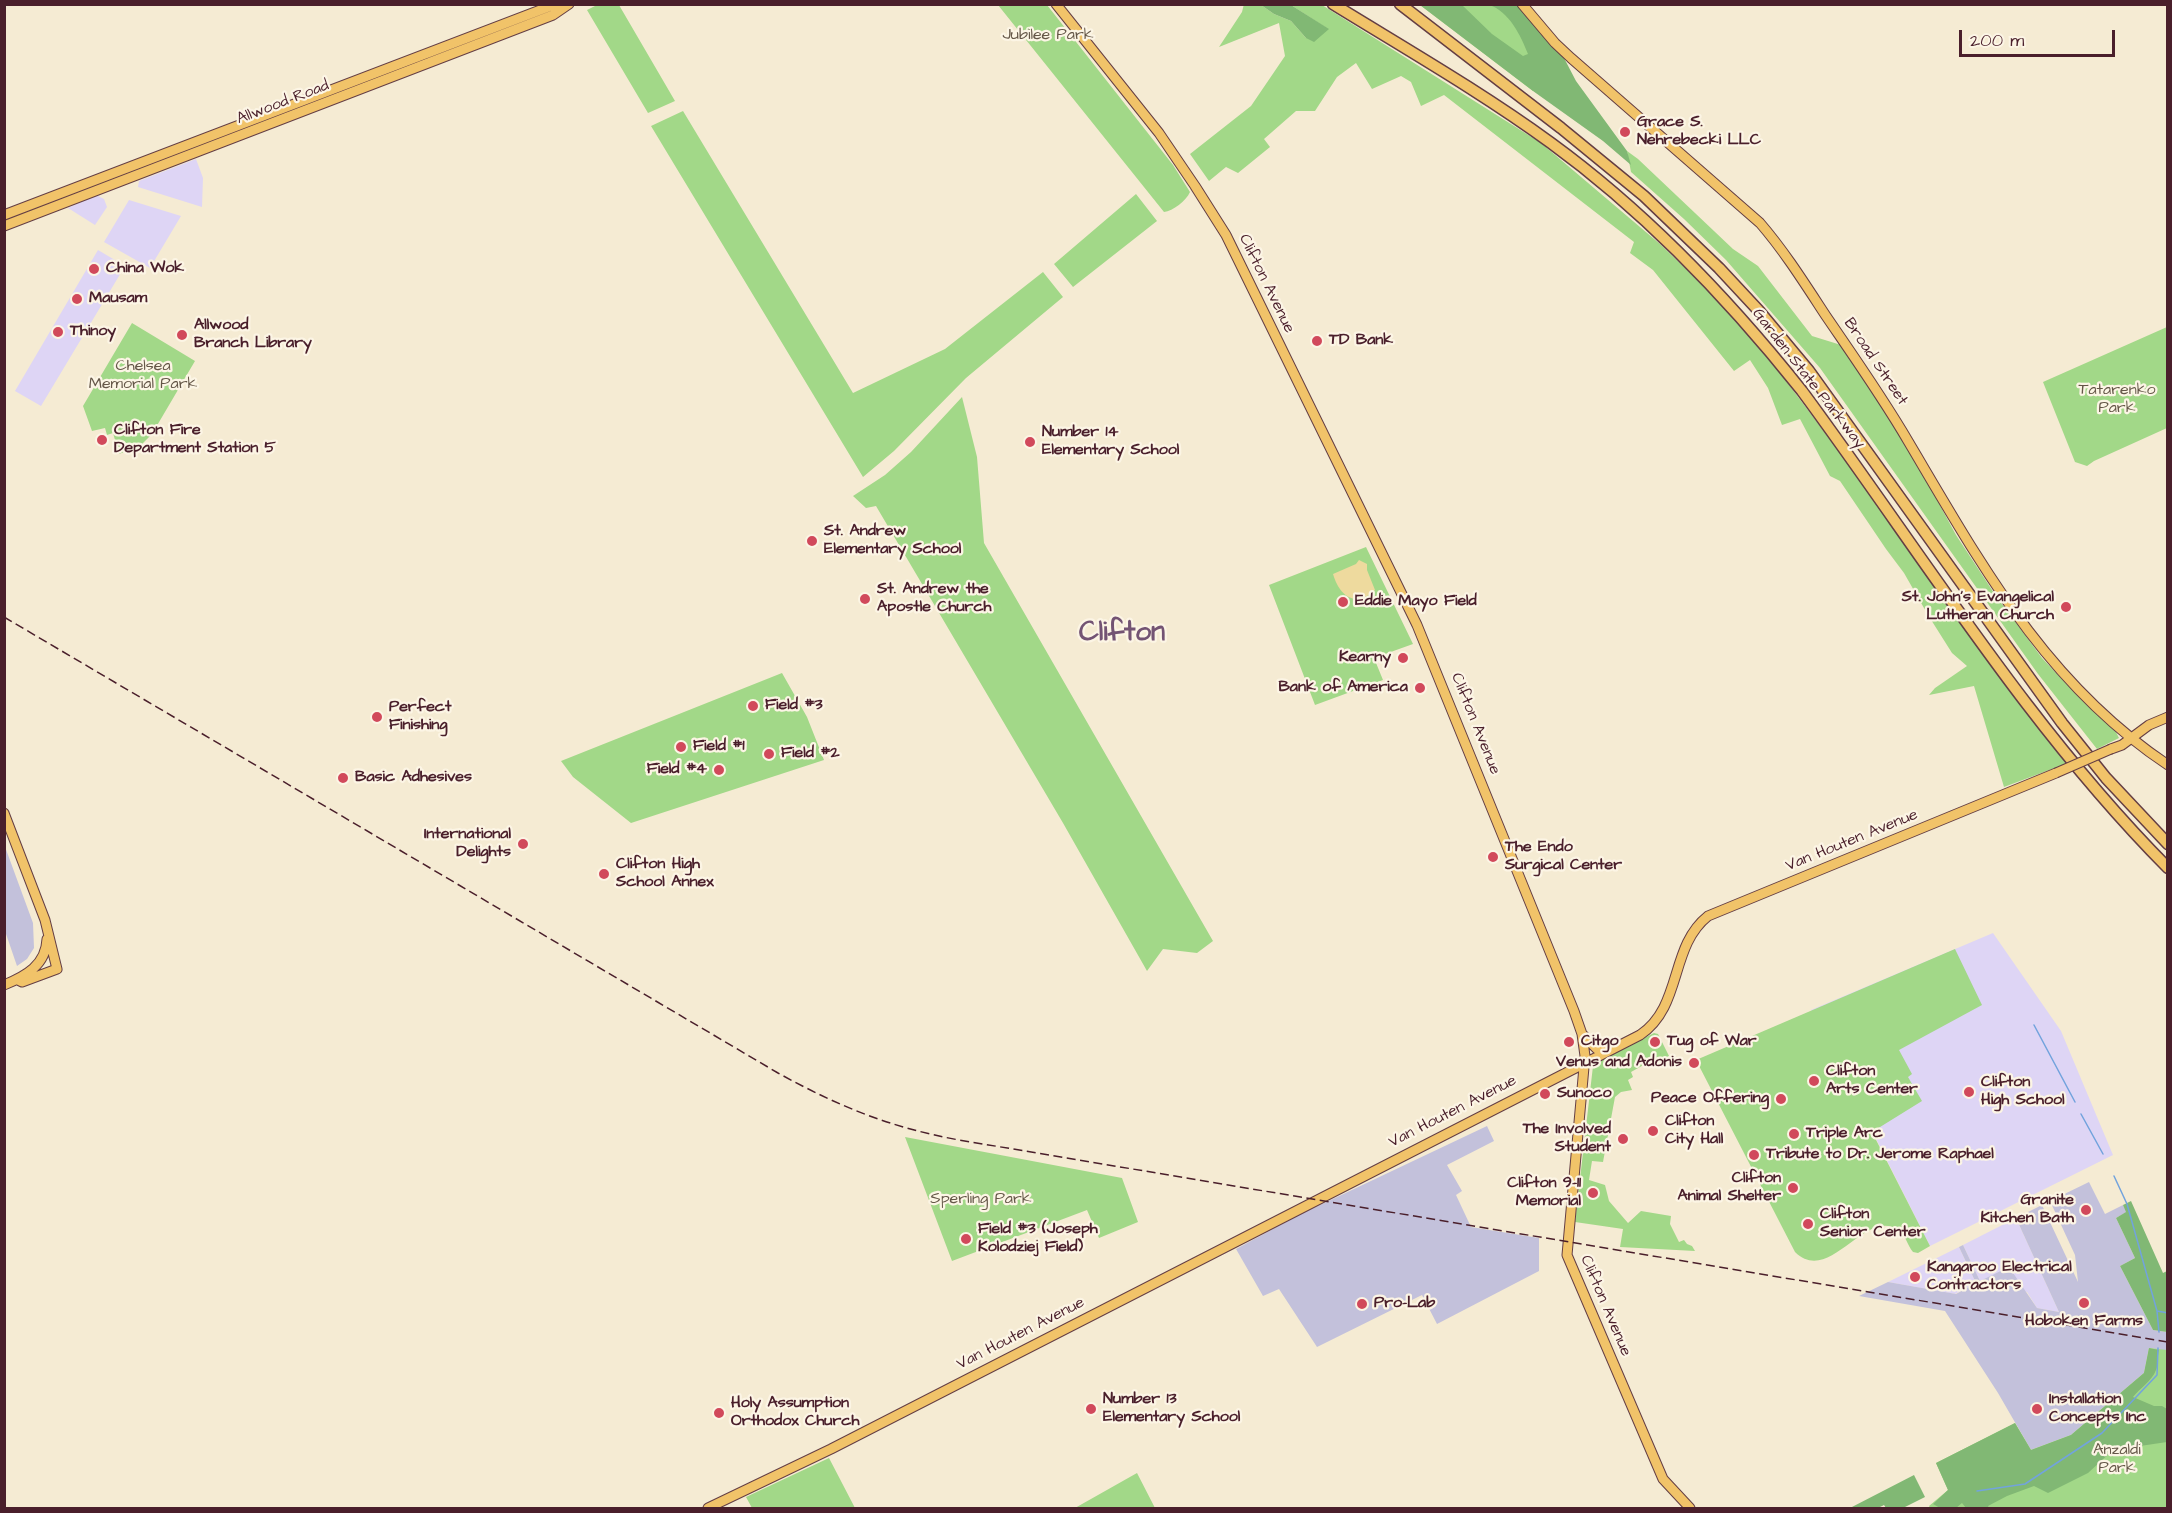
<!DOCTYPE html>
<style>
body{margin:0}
#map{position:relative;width:2172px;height:1513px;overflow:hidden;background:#f5ebd3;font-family:"Architects Daughter",sans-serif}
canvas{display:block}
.frame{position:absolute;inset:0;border:6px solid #4a1f2b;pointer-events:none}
.scale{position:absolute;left:1959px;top:30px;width:156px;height:27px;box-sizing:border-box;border:3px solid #4a1f2b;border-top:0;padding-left:8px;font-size:18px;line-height:21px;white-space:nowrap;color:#4a1f2b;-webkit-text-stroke:4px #fcf5e5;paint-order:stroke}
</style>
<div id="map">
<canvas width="2172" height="1513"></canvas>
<div class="frame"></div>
<div class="scale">200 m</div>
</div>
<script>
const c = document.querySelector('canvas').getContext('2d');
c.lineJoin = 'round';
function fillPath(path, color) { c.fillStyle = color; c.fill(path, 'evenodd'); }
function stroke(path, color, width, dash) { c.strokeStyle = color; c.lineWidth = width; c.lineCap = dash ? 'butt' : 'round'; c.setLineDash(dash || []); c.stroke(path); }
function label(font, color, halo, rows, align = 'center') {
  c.font = font + ' "Architects Daughter",sans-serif'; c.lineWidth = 4.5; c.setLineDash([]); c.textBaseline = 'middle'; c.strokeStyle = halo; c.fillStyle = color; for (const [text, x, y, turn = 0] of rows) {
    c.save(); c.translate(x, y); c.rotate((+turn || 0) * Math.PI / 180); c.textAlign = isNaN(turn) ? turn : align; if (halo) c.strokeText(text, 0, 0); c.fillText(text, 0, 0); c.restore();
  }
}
const built = new Path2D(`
 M196,159L203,178L202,207L138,187L139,181Z
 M96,195L104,199L107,207L95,225L68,208Z
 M129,200L181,216L150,268L104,242Z
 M98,250L125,266L41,406L15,391Z
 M1993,933L2061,1031L2113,1155L1930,1246L1811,1010Z
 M2016,1218L2059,1312L2037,1308L2027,1292L1980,1281L1963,1245Z
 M1959,1247L1976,1283L1955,1294L1888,1282Z`);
const industrial = new Path2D(`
 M4,844L33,923L34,948L27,959L17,966L5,931Z
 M1487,1126L1494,1141L1447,1165L1462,1191L1456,1195L1471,1227L1539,1238V1271L1437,1324L1422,1295L1317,1347L1279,1289L1263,1296L1236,1249L1297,1216Z
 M2089,1182L2105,1214L2123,1205L2127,1212L2116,1218L2135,1258L2120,1266L2153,1330L2167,1332V1351L2149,1348L2144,1373L2071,1435L2031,1450L1998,1393L1945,1311L1859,1296L1888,1282L1956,1294L1976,1283L1959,1247L1963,1245L1980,1281L2009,1267L2037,1308L2059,1312L2016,1218L2042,1205L2078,1282L2075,1255L2050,1201Z`);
const green = new Path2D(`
 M1244,4L1261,5L1274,14L1291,21L1306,38L1328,29L1291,5H1322L1541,143L1660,244L1707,289L1765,353L1853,470L2068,763L2004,787L1974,686L1929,695L1935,688L1967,666L1952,653L1928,615L1904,573L1886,549L1840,481L1830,476L1800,419L1782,425L1768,388L1750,360L1734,371L1653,270L1630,253L1634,242L1444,95L1421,106L1411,82L1401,76L1372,89L1356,63L1337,77L1315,111H1296L1264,139L1270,147L1238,173L1226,167L1209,181L1190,154L1251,106L1285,56L1279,23L1219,47L1242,12Z
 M597,5H619L675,101L648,113L587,10Z
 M998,5H1047L1173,165L1190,192C1186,201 1173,211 1164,212Z
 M1420,5H1517L1564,58L1533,91Z
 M683,111L853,393L945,349L1043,272L1063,297L966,378L894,451L863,477L651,126Z
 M1627,151L1638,159L1733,249L1758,266L1812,336L1841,345L1911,452L1956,535L1994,593L2042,658L2075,693L2114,728L2119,738L2097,749L2038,674L1820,368L1726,260L1684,219L1631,172Z
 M1136,194L1157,221L1073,287L1054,264Z
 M132,323L195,361L152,434L140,446L119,454L113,433L107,435L105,428L92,431L83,406Z
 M2167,327V428L2094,461L2087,466L2075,462L2043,382Z
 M962,397L977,457L984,543L1213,941L1197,953L1163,949L1147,971L1063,823L876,506L866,508L853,496L885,475L911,452Z
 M1366,547L1413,644L1374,658L1383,680L1315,705L1269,585Z
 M782,673L807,717L824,760L631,823L573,777L561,761Z
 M1955,949L1982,1005L1899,1050L1912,1074L1908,1077L1922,1101L1872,1132L1930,1246L1918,1253L1913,1252C1907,1245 1906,1235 1898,1230C1865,1207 1830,1286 1795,1252L1696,1060Z
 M1654,1033L1658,1034L1669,1056L1659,1061L1656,1058L1631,1072L1633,1077L1628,1080L1632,1090L1621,1092L1615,1097L1603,1162L1592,1161L1589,1180L1605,1185L1609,1201L1628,1223L1641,1211L1671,1216L1670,1224L1679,1242L1684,1240L1687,1244L1692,1246L1695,1251L1620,1247L1623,1229L1575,1222L1593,1066L1595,1063Z
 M905,1137L1122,1178L1138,1222L1099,1238L1087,1210L952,1261Z
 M2149,1348L2167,1350V1508H1930L1929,1506L1948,1490L1936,1463L2015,1423L2031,1450L2071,1435L2144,1373Z
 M829,1458L855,1508H752L746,1497Z
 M1137,1473L1155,1508H1075Z`);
const forest = new Path2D(`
 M1261,5H1291L1329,29L1314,42L1306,38L1291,21L1274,14Z
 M1420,5H1462L1492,34L1523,56L1528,54C1521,36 1509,11 1489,5H1517L1564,58L1576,81L1627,151L1631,165L1603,141L1533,91Z
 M2131,1201L2163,1273L2167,1271V1332L2153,1330L2120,1266L2135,1258L2116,1218L2126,1212L2123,1205Z
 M2149,1348L2159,1350C2157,1356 2159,1364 2156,1370C2152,1381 2140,1388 2133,1397L2154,1406H2162L2167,1409V1442L2113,1450L2088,1473L2048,1493L2034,1486L2007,1496L1988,1506L1989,1508H1966L1962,1503L1956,1508H1940L1933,1504L1948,1490L1936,1463L2015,1423L2031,1450L2071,1435L2144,1373Z
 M1914,1475L1925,1497L1903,1508H1886L1884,1505L1878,1508H1850Z`);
const sand = new Path2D(`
 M1359,560L1367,564V570L1375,590C1355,609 1339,595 1333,574L1356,564Z`);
const stream = new Path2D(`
 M2034,1025L2075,1102
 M2081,1114L2103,1154
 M2114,1176L2127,1204L2157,1311
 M2159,1332L2157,1311L2168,1313
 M1977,1491L2025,1484L2102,1433L2157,1375L2158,1348`);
const major = new Path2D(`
 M1056,4L1159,133L1195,186L1226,235L1417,625L1574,1011L1582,1034L1585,1056L1567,1255L1663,1479L1690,1508
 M1522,4L1555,43L1571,58L1760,223C1785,252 1805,284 1826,316C1854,357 1883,398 1908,441C1981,564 2045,683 2168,765
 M4,215L556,4
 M4,226L553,15L569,4
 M2111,749L2122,745L2149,725L2168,717
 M4,813L45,920L57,969L22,982L18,980
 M4,985C26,976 46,965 47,939
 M1582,1034L1597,1049L1609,1050
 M708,1508L831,1449L1640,1035C1683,1006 1669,947 1708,916L2056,773`);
const highway = new Path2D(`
 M1333,4C1406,49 1481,92 1551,143C1647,213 1728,298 1802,391C1921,552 2026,725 2168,868
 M1400,4L1561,128L1644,196L1719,268L1759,311L1809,371L2062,723L2106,778L2168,844`);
const rail = new Path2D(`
 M4,617L778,1073C840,1107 889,1127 959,1140L2168,1342`);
const majorBridge = new Path2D(`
 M2056,773L2111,749`);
const markers = [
 [1625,132,6,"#d1495b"],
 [94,269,6,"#d1495b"],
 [77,299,6,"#d1495b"],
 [58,332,6,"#d1495b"],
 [182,335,6,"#d1495b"],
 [1317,341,6,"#d1495b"],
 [102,440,6,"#d1495b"],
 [1030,442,6,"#d1495b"],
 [812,541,6,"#d1495b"],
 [865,599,6,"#d1495b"],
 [1343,602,6,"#d1495b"],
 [2066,607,6,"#d1495b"],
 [1403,658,6,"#d1495b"],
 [1420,688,6,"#d1495b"],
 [753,706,6,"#d1495b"],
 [377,717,6,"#d1495b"],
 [681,747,6,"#d1495b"],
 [769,754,6,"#d1495b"],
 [719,770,6,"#d1495b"],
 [343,778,6,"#d1495b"],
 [523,844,6,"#d1495b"],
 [1493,857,6,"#d1495b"],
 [604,874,6,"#d1495b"],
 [1569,1042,6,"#d1495b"],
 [1655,1042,6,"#d1495b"],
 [1694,1063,6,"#d1495b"],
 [1814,1081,6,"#d1495b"],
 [1969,1092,6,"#d1495b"],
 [1545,1094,6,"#d1495b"],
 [1781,1099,6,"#d1495b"],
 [1653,1131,6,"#d1495b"],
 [1794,1134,6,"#d1495b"],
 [1623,1139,6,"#d1495b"],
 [1754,1155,6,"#d1495b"],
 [1793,1188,6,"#d1495b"],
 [1593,1193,6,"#d1495b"],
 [2086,1210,6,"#d1495b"],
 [1808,1224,6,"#d1495b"],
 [966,1239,6,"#d1495b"],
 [1915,1277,6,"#d1495b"],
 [2084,1303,6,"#d1495b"],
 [1362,1304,6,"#d1495b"],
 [1091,1409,6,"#d1495b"],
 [2037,1409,6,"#d1495b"],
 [719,1413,6,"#d1495b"]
];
const parkNames = [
 ["Jubilee Park",1048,36],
 ["Chelsea",143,367],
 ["Memorial Park",143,385],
 ["Tatarenko",2117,391],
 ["Park",2117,409],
 ["Sperling Park",981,1200],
 ["Anzaldi",2117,1451],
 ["Park",2117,1469]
];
const streetNames = [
 ["Allwood Road",283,103,-21],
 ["Clifton Avenue",1266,284,64],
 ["Broad Street",1875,362,56],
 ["Garden State Parkway",1808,379,52],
 ["Clifton Avenue",1475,724,68],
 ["Van Houten Avenue",1852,841,-22],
 ["Van Houten Avenue",1453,1112,-27],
 ["Clifton Avenue",1605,1306,67],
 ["Van Houten Avenue",1021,1334,-27]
];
const poiNames = [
 ["Grace S.",1637,123],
 ["Nehrebecki LLC",1637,141],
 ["China Wok",106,269],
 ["Mausam",89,299],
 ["Allwood",194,326],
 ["Branch Library",194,344],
 ["Thinoy",70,332],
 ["TD Bank",1329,341],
 ["Clifton Fire",114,431],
 ["Department Station 5",114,449],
 ["Number 14",1042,433],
 ["Elementary School",1042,451],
 ["St. Andrew",824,532],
 ["Elementary School",824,550],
 ["St. Andrew the",877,590],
 ["Apostle Church",877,608],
 ["St. John's Evangelical",2054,598,"right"],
 ["Lutheran Church",2054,616,"right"],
 ["Eddie Mayo Field",1355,602],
 ["Kearny",1391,658,"right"],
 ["Bank of America",1408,688,"right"],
 ["Field #3",765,706],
 ["Perfect",389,708],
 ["Finishing",389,726],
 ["Field #1",693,747],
 ["Field #2",781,754],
 ["Field #4",707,770,"right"],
 ["Basic Adhesives",355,778],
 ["International",511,835,"right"],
 ["Delights",511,853,"right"],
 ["The Endo",1505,848],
 ["Surgical Center",1505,866],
 ["Clifton High",616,865],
 ["School Annex",616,883],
 ["Citgo",1581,1042],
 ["Tug of War",1667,1042],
 ["Venus and Adonis",1682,1063,"right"],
 ["Clifton",1826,1072],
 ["Arts Center",1826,1090],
 ["Clifton",1981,1083],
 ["High School",1981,1101],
 ["Sunoco",1557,1094],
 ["Peace Offering",1769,1099,"right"],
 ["Clifton",1665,1122],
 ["City Hall",1665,1140],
 ["The Involved",1611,1130,"right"],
 ["Student",1611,1148,"right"],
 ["Triple Arc",1806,1134],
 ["Tribute to Dr. Jerome Raphael",1766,1155],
 ["Clifton",1781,1179,"right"],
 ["Animal Shelter",1781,1197,"right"],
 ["Clifton 9-11",1581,1184,"right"],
 ["Memorial",1581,1202,"right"],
 ["Granite",2074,1201,"right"],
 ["Kitchen Bath",2074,1219,"right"],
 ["Clifton",1820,1215],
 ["Senior Center",1820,1233],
 ["Field #3 (Joseph",978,1230],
 ["Kolodziej Field)",978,1248],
 ["Kangaroo Electrical",1927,1268],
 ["Contractors",1927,1286],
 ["Pro-Lab",1374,1304],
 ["Hoboken Farms",2084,1322,"center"],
 ["Number 13",1103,1400],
 ["Elementary School",1103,1418],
 ["Installation",2049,1400],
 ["Concepts Inc",2049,1418],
 ["Holy Assumption",731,1404],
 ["Orthodox Church",731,1422]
];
const townNames = [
 ["Clifton",1122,634]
];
fillPath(built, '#ded5f5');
fillPath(industrial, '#c3c1db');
fillPath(green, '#a2d888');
fillPath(forest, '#81b874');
fillPath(sand, '#eeda9e');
stroke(stream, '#72a3dd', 1.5);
stroke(major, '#643e44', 11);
stroke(highway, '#643e44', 13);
stroke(major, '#f1c369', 9);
stroke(highway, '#f1c369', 10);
stroke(rail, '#4a1f2b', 1.5, [9, 4.5]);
stroke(majorBridge, '#643e44', 11, []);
stroke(majorBridge, '#f1c369', 9);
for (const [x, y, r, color] of markers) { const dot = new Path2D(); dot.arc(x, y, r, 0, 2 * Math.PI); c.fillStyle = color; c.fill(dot); stroke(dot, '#fcf5e5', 2); }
label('16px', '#645647', '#fcf5e5', parkNames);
label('16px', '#4a1f2b', '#fcf5e5', streetNames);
label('bold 16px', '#4a1f2b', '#fcf5e5', poiNames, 'left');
label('bold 28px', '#735373', '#fcf5e5', townNames);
</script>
